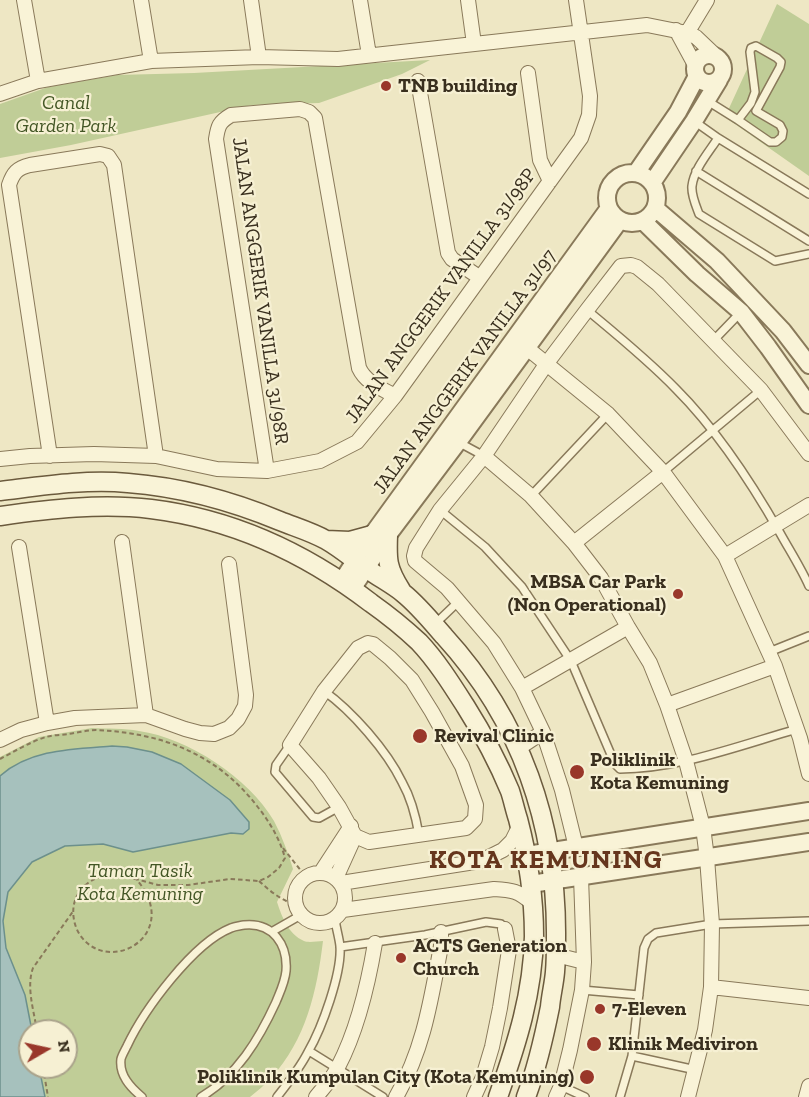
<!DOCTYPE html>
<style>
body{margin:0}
#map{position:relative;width:809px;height:1097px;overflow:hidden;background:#eee7c4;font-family:"Zilla Slab",serif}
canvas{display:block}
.north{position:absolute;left:18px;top:1019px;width:60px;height:60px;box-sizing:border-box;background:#f6f0d3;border:2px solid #aaa38b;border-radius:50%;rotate:81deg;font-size:16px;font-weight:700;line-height:24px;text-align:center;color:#392f1e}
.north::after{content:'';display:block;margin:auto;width:21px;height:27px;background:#99372a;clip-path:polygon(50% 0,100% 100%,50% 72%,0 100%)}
</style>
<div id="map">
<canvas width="809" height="1097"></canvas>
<div class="north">N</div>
</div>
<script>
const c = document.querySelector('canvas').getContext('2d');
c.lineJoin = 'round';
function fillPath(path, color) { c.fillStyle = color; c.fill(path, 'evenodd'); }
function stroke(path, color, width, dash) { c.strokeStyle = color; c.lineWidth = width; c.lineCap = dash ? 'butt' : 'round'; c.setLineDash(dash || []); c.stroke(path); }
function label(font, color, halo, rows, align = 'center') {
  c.font = font + ' "Zilla Slab",serif'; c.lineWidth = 4.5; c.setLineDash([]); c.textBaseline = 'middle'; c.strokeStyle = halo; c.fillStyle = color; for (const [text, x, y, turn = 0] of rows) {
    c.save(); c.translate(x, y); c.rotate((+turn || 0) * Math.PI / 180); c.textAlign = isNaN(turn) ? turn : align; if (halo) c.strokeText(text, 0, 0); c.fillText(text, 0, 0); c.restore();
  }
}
const green = new Path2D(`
 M777,4L809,24V176L725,117Z
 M430,60L402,74L319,103L252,105L71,145L0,158V104L48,87L117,75L194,73Z
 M92,728C107,729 124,728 139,731C188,738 249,778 274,821C282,836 288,853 293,869L277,902C282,917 288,934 304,941C309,943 317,941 323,941C317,991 306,1040 271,1078C265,1085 257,1091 250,1097H0V757L39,737ZM30,1031H66V1067H30Z`);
const water = new Path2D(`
 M112,746L127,747L152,752L181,764L230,800L249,822V829L243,834L231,833L133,852L103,844L65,846L32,862L8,892L3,921L6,948L25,995L32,1031H30V1067H39L45,1097H0V776C30,749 74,749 112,746Z`);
const path = new Path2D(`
 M0,759C13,752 32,741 46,737C53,735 61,735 68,734C77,733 87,730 96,730C161,733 216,753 257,806C269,821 280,839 285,858L279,868L268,877L259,881L230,879L188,885H158L136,879
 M283,848L306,877
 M111,874L136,879C142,886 148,894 150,903C162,945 105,971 80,935C74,926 72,914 74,904C79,885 94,877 111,874Z
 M259,881C271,892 281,900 296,905
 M37,1031C34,1011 26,987 33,968L74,910
 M43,1067L48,1097`);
const service = new Path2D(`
 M706,100L738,120L770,142H776L782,137L783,131L780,125L756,111L780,67L781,62L777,58L756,46L751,48L750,52L755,92L751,103L738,120
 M694,121L718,138L809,194
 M718,138C709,152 694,169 692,186C691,195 696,206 699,214L775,261L809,254
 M696,171L809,241
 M587,310C617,335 648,360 676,389C718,431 751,482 780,533C790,551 801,568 809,586
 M713,341L740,313
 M458,442L484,456
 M663,472L761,390
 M531,496L608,414
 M440,510L485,547L522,587L571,661L615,764L620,769C678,769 741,745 797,729
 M436,623L458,602
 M769,652L809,636
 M324,691C352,711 387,751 402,782C411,798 416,817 419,835
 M290,745L276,765L275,772L313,817L319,818L339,807
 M273,931L301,915
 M340,947L425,935L486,922L501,924L505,929
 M582,990L639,995
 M309,1051L383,1097
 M632,1056L696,1070
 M561,1086L585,1097
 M142,1097C130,1087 119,1075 121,1059C122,1055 125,1050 127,1046C144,1010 193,943 231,928C235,926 239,926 244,925C273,922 288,945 286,971C285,982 280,992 276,1002C259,1039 237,1076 201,1097
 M277,1097C288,1083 300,1068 308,1052C322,1028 342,973 340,946C339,937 336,928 335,919
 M620,1097L632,1056L644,948L648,939L656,933L712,924L809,921`);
const minor = new Path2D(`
 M24,0L38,81
 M141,0L151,61
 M251,0L259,57
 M360,0L369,55
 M468,0L474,44
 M676,30L695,65
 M687,33L707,0
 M528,73L540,160L550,181
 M418,81L448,253L452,259L479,277
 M0,94L38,81L151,61L259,57L338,59L647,25L687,33L696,37L716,56
 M527,348L608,414L663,472L725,556L775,666L800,738L809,774
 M50,456L9,185C13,173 17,168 30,165L100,154L108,156L114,165L156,456
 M484,456L531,496L574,543L601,578L628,627L650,663L667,705L686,761L703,827L707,858L712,924L711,987L705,1030L688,1097
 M0,459L30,456L94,454L156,456L217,469L267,471L320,461L357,442L395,396L581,138L589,115L590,96L576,0
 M267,471L216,139C218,126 219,122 231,115L300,109L309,112L315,118L359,368C366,383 381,388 395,396
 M122,542L146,715
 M574,543L663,472
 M19,547L47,723
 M725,556L809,505
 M368,643L373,644L390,658L412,680L432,712L462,766L476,805L475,819L466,828L369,842L355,836L339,807L319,778L290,745L324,691L358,648Z
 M522,688L628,627
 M667,705L775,666
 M0,740L21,730L47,723L75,718L146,715L185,729L200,733L214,734L229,728L238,719L245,706L246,695L229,564
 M519,748L543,732
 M576,847L562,790L543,732L522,688L494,643L447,588L415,561L414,556L416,548L440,510L484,456L547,363L587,310L621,266L631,265L637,267L658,284L761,390L809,454
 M321,872L351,826
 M295 898a25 25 0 1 1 50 0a25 25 0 1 1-50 0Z
 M336,878L355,836
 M341,883L481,861L503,850L512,841L520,825
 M343,910L494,889C513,890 518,891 532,903
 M556,955L584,962
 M711,987L809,998
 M316,1097C323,1088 333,1078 338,1067C358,1029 368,985 375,943
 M396,1097C424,1049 431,999 441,946V932
 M474,1097L483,1077L492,1047L500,1008L509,950L505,929
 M556,1097L561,1086L570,1050L582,990L584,962L581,877
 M806,1097L809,1086`);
const tertiary = new Path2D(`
 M695 69a14 14 0 1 1 28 0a14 14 0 1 1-28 0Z
 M636,173L678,112L697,76
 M607 198a25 25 0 1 1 50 0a25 25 0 1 1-50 0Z
 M652,183L694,121L719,80
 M655,208L717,261L783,331L809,365
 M643,221L697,274L741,312L768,347L809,405
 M342,581L372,535L609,208
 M352,589L388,535L458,442L620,220
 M527,855L809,811
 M531,884L809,842`);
const secondary = new Path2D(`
 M0,491C42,486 85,479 128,483C180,487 232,501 280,521C295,527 312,532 326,540C340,548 353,559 366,568C378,577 392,584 403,593C418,605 431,621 444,636C521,720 557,825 556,938C556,949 556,961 555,972C554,984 551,995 550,1007C544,1037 537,1068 526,1097
 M0,516C50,509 101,503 151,509C232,519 307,554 371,603C388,615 404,628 419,642C437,661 452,685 466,707C483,734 498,762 510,791C513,800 515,810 518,819C528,857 534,896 534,936C533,993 517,1043 498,1097
 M388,535C387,560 387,568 401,590
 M326,540L350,541L372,535`);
const markers = [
 [386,86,6,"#99372a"],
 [678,594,6,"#99372a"],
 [420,736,8,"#99372a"],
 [577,772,8,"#99372a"],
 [401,958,6,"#99372a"],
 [600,1009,6,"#99372a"],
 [594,1044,8,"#99372a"],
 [587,1077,8,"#99372a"]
];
const poiNames = [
 ["TNB building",398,86],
 ["MBSA Car Park",666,582,"right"],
 ["(Non Operational)",666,605,"right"],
 ["Revival Clinic",434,736],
 ["Poliklinik",590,760],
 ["Kota Kemuning",590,783],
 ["ACTS Generation",413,946],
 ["Church",413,969],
 ["7-Eleven",612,1009],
 ["Klinik Mediviron",608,1044],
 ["Poliklinik Kumpulan City (Kota Kemuning)",574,1077,"right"]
];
const parkNames = [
 ["Canal",66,103],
 ["Garden Park",66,126],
 ["Taman Tasik",140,871],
 ["Kota Kemuning",140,894]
];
const streetNames = [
 ["JALAN ANGGERIK VANILLA 31/98R",260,291,82],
 ["JALAN ANGGERIK VANILLA 31/98P",441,296,-54],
 ["JALAN ANGGERIK VANILLA 31/97",465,372,-54]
];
const districtNames = [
 ["KOTA KEMUNING",546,861]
];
fillPath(green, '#c0cd97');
fillPath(water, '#a6c1bd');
stroke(water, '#6c908c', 1.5);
stroke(service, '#89795a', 10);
stroke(minor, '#89795a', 16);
stroke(tertiary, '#89795a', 20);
stroke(secondary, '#6b5a3d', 21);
stroke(path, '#89795a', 2, [4.5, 3]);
stroke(service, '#f9f3d7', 7);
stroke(minor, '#f9f3d7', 14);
stroke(tertiary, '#f9f3d7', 16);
stroke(secondary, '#f9f3d7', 18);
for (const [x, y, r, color] of markers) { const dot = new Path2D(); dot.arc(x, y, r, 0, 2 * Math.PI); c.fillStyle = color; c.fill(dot); stroke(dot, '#f6f0d3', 2); }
label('bold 20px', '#392f1e', '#f6f0d3', poiNames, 'left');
label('italic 20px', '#435625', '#f6f0d3', parkNames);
label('20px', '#392f1e', '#f6f0d3', streetNames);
c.letterSpacing = '1.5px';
label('bold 26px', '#66361d', '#f6f0d3', districtNames);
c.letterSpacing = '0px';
</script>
